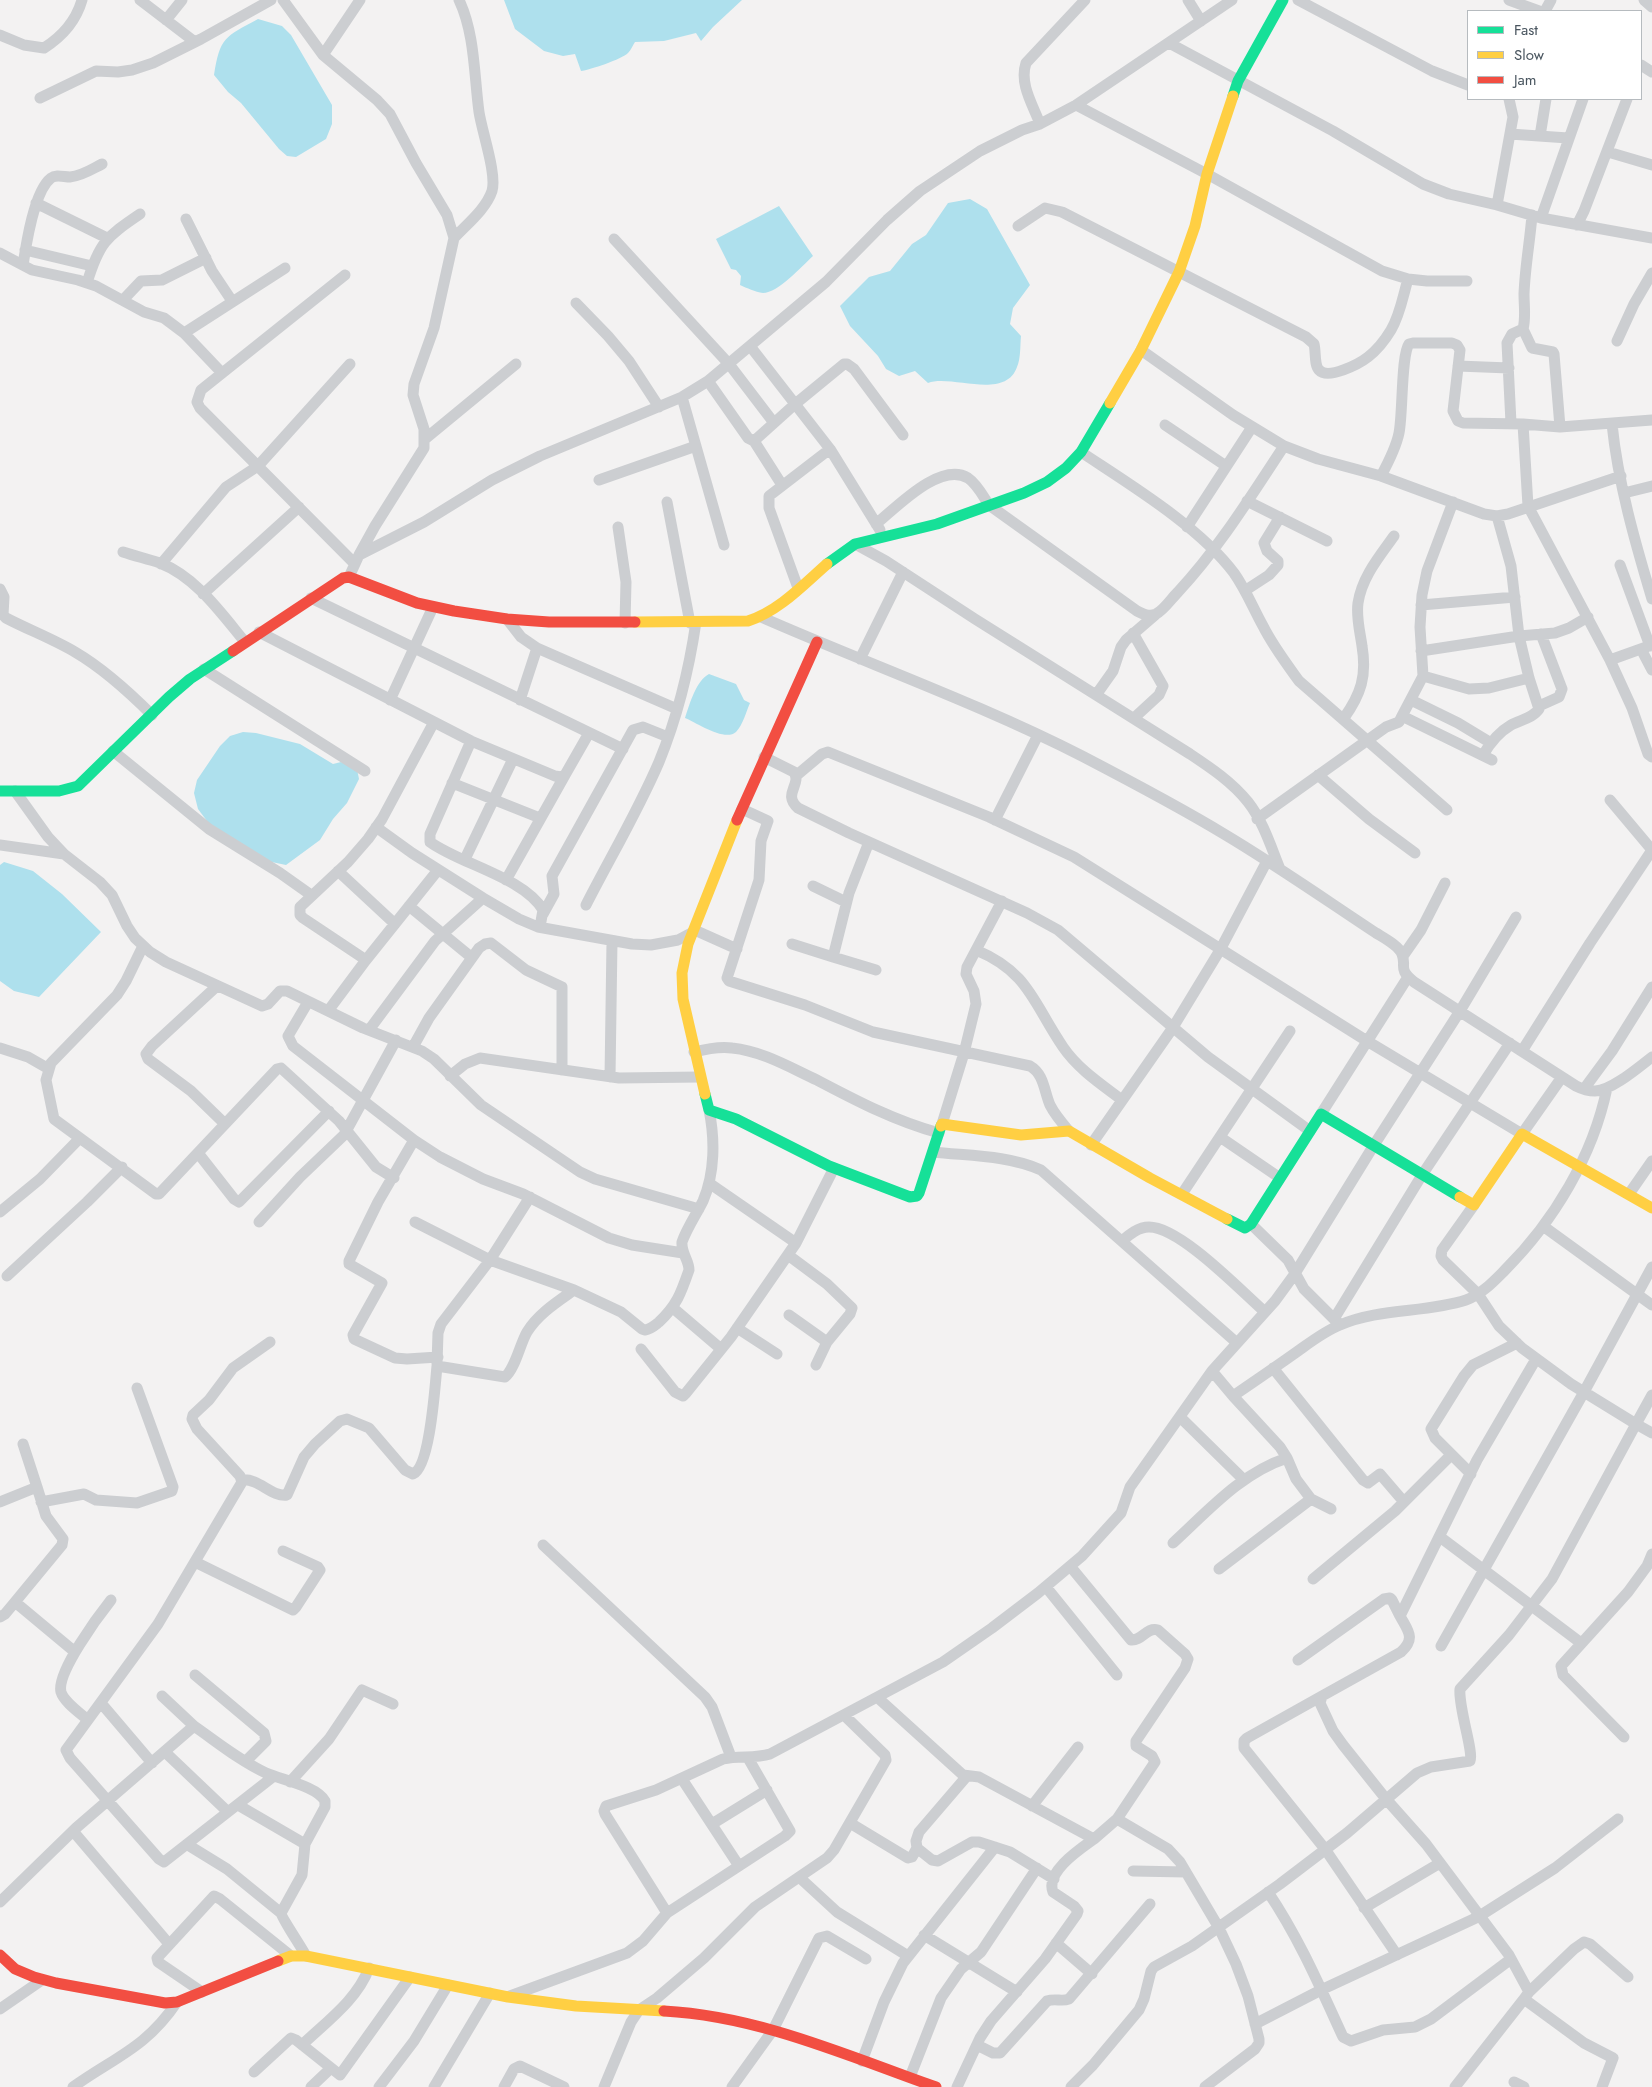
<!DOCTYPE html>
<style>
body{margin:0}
#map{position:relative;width:1652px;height:2087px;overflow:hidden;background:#f3f2f2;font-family:Jost,sans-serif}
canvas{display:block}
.legend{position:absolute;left:1467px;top:10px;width:175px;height:90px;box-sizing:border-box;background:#fff;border:1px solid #b6bbbf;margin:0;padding:6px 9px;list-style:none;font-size:15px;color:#49555f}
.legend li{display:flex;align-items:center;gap:10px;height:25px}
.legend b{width:25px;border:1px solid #b6bbbf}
</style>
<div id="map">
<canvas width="1652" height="2087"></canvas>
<ul class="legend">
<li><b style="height:6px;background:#16e098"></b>Fast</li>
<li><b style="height:6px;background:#ffcf43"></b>Slow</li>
<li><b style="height:6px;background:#f24e42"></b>Jam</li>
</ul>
</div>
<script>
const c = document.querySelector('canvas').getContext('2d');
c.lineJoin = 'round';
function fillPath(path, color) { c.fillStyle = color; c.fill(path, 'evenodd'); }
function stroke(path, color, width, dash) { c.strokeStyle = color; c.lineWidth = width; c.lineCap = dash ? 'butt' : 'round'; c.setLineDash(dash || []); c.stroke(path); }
const water = new Path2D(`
 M504,0H742L713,27L701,41L696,33L664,41L635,42C633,45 631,50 628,53C622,59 590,70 581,71L575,54L563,56L544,51L515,29Z
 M258,19L282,26L291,35L332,105V124L326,139L296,157L287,156L279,149L241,103L228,92L214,75C220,37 225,37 258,19Z
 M970,199L987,209L1030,285L1013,308L1010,324L1021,336C1020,345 1021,358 1017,367C1005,401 951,374 928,383L915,371L899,376L886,369L878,356L850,326L840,306L869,277L890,271L912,244L926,235L948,203Z
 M779,206L813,256C802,266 778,293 763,293C755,292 747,288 740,285L741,276L736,270L731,269L716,239Z
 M709,674L736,684L744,700L750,703C746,712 743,725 736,732C725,742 697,723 685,718C690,703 696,681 709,674Z
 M243,732L256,733L300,744L333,764L341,762L357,769L359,779L347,803L333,819L320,840L286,865L267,861L213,829L198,809L194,793L197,780L220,746L230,736Z
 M4,862L33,871L62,894L101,932L39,997L14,991L0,981V865Z`);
const street = new Path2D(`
 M140,0L195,42
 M283,0L323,55L377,100L390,114L416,163L447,215L454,238L434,328L414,384L413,395L424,429V448L375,526L359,555
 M1188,0L1201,21
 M1298,0L1432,71L1468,85
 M1509,0L1539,11
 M1644,0L1652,7
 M1545,11L1551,0
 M166,20L182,0
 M0,35L24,45L44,48C63,36 76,21 82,0
 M1169,43L1333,131L1423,184L1449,194L1497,205L1541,218L1652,238
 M323,55L360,0
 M1641,65L1652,72
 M40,98L96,71L118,72L132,70L153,63L201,39L271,0
 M1076,105L1207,174L1382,271L1408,279L1427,281H1467
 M1040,124C1033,105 1019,84 1026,63L1085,0
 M1510,134L1568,138
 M1540,136L1546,99
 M1608,152L1652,165
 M36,203L107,238
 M1497,205L1513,117L1509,99
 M1541,218L1583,99
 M186,219L212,271L232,301
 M1577,225L1584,211L1627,99
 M1018,226L1045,208L1062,212L1306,337L1314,344C1316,351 1314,365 1319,370C1328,380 1359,364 1368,357C1377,350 1385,340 1391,330C1400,315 1403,296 1408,279
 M454,238C467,224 486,209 492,191C497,174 482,132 479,112C474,75 475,34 459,0
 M614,239L729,364L774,423
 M25,250L92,266
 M0,253L32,270L78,280L96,286L144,312L164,318L184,333L222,373
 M23,265C26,245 34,191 51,178C56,174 64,177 70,177C82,176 92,169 102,164
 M345,275L201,390L197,402L200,408L355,564
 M87,283C99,243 106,237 140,214
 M123,300L141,281L162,280L206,258
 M576,303L608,336L629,361L659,407
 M1523,329L1532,348L1553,352L1554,354L1560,427
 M184,333L285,268
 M1617,341L1634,304L1652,273
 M750,346L830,449L880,530
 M1141,350L1233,415L1284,446L1318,459L1381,476L1484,514L1497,516L1508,514L1621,476
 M1458,366L1509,368
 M708,381L748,438L754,441L794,405L844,364H847L854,369L903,435
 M682,397L724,545
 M1511,423L1507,343L1512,334L1523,329C1526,318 1524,306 1524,294C1525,267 1530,241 1532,215
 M1523,424L1528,506L1610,660L1652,645
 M1612,424C1618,483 1635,542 1652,599
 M1165,425L1226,466
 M425,439L516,364
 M754,441L782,485
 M1081,452C1129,484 1199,526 1234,573C1246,590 1253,608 1263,626C1273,646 1286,663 1299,681L1447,810
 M1381,476C1388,463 1396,448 1399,433C1403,414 1401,355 1409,344L1413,343H1452L1457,345L1460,350L1453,411L1458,421L1463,423L1523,424L1560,427L1652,420
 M599,480L696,446
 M1624,493L1652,486
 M1247,501L1327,541
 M667,502L690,623
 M876,524C896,508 940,461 968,478C977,484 983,496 989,505L1137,611C1143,614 1149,617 1156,614C1164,610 1171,599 1178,592C1219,548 1251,496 1284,446
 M618,527L626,582L625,623
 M1187,527L1252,427
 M855,544L886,561L975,619L1190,754C1211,768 1232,782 1248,802C1263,821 1271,847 1280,869
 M123,552C135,556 148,559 160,563C196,577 221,613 245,642
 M161,564L226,487L258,466L350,364
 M1620,565L1650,646
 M349,577L359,555L424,522L492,480L540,456L682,397L708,381L826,282L887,220L920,191L980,151L1022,130L1040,124L1076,105L1232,0
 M798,588L769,508V496L830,449
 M0,589L4,597L3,615L6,618C29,630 53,639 75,652C104,669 128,691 152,715
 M1246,590L1269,575L1278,565V561L1267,551L1264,543L1280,517
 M203,594L299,507
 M311,598L623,749
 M1421,605L1515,597
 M761,617C868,664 978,703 1082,756C1130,781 1178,806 1224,834C1276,865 1326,900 1376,933C1384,938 1398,945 1402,954C1407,967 1397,968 1414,982L1576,1086C1582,1089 1588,1091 1595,1091C1611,1091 1639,1067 1652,1057
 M507,619L521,637L537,648L677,709
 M259,632L471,741L555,776L561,777L565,775L589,733
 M1133,633L1163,686L1159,695L1134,718
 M1641,649L1652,670
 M1421,651L1519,636L1555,633L1569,628L1588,617
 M860,659L903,572
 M1610,660L1632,708L1648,754L1652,757
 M204,669L365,771
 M1423,676L1469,689L1489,688L1529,678
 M1096,695L1113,671L1121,647L1126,640L1155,615
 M390,700L433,607
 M520,700L537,648
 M1411,700L1458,723L1491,743
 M1539,706L1559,697L1562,689L1541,634
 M1402,716L1492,760
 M1344,718C1361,694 1367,676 1362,646C1360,631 1356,618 1358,603C1362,577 1379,557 1394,536
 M471,741L430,834V842C460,864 523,877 543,910L540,927
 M113,751L209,829L280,873L311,895
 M1483,755C1490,743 1499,732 1511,725C1520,720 1533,718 1539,709L1529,678L1519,636L1511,566L1497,516
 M764,757L794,772C802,785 782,794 798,808L849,833L1027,913L1058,930L1208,1057L1310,1131
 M797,775L822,754L828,752L989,817L1074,857L1367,1041L1522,1134L1562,1077
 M1318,775L1369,819L1415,853
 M452,783L540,818
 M15,791L48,837L64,854L100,882L112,895L127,926L135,938L150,952L166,962L262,1006L268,1004L280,991H287L363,1028L422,1051L434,1059L481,1105L580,1172L595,1179L699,1209
 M1610,800L1652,850
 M742,809L768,821L761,841L759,880L727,978L729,981L805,1005L873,1032L1030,1066C1044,1074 1044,1091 1050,1105C1055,1115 1062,1123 1069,1131
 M1257,819L1386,727L1399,722L1402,716L1423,676L1420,627L1422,595L1427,571L1453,502
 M995,820L1038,735
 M376,827L412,853L483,898L519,919L538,927L632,944L651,945L678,940L695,931L699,932L737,949
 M869,842L849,893L833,957L876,970
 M0,845L64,854
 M465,859L513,759
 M338,871L395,924
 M506,880L565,775
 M813,886L846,902
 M586,905C610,858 638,811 659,762C677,718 689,670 696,622
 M409,906L471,957
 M543,914L554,894L552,876L633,730L643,727L668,737
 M792,944L833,957
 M143,946L126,981L117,995L51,1063L46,1080L54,1119L156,1194H159L277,1069L281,1068L339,1121L376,1167L394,1178
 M976,950C1029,972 1033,1003 1063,1047C1078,1069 1101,1084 1122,1100
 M1403,956L1421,930L1445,883
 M366,960L303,918L300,915V907L348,862L368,839L382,819L434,722
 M217,986L152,1046L146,1054L148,1059L191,1091L225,1124
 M308,1002L288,1036L293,1046L414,1140L440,1157L483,1179L523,1194L609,1238L632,1245L683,1253
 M328,1011L366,960L438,870
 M369,1030L435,941L483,898
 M413,1047L429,1018L479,948L485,944L491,943L526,970L562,987V1070
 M0,1048L28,1057L49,1069
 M1522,1051L1590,943L1652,850
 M694,1052C706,1049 719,1046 732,1048C762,1051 789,1067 817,1080C857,1101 895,1121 939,1133
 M450,1076L465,1064L480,1058L619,1078L700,1077
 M610,1077L612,941
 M1584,1089L1612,1051L1652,987
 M1321,1114L1408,977
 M942,1124L964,1053L976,1004L974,991L966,974L967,967L1002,901
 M1220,1137L1280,1178
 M414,1140L378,1202L349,1261V1264L382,1283L353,1335L354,1339L395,1358L407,1359L438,1357
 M1091,1145L1172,1029L1220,950L1267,861
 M933,1152C968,1156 1008,1155 1041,1170L1237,1343
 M198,1153L234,1199L239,1202L329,1111
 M709,1183L796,1243
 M1182,1194L1290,1031
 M1629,1194L1652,1161
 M0,1212L40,1179L80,1138
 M259,1222L300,1177L344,1135L396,1040
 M415,1222L490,1260L574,1290
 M1251,1224L1288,1260L1304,1289L1338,1323
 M1543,1226L1652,1305
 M1122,1241C1129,1235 1138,1227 1149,1227C1180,1227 1240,1290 1265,1312
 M788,1255L827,1284L852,1308L850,1314L827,1342L816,1365
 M7,1276L87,1202L122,1167
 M673,1308L721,1349
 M789,1315L827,1342
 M1334,1319L1422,1175L1510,1043
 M737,1328L777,1354
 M270,1342L233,1368L209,1400L193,1415L192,1419L197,1429L240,1476L242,1482L158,1624L66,1750L70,1758L159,1859L164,1862L274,1776
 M641,1349L675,1392L683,1396L686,1393L731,1337L796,1243L834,1168
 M1536,1359L1477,1460L1400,1616C1408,1631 1416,1638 1401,1652L1322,1696L1320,1703L1333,1731L1343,1745L1386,1799L1426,1844L1509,1955L1529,1992L1524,1999L1584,2043L1613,2058L1602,2087
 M437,1364L438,1333L441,1324L490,1260L530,1197
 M1273,1368L1363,1480L1368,1483L1380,1474L1404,1502
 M1212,1371L1275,1301L1294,1275L1374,1145L1460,1011L1516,917
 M1652,1395L1636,1424L1652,1433
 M1233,1396L1280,1447L1287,1458L1296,1479L1311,1499L1331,1509
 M1180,1417L1244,1480
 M23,1444L37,1487
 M1471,1474L1435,1438L1431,1429L1464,1376L1473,1365L1517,1343
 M242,1480C259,1478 271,1497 287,1495L304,1457L315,1444L340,1421L347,1419L369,1428L405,1470L413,1474C430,1467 435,1386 437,1366L505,1377C515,1369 520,1344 527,1332C538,1314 557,1302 574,1290L621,1312L642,1329L645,1330C651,1329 654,1326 659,1322C677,1305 681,1293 689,1270C689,1260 681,1253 682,1242C687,1228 696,1215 703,1201C715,1173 715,1139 709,1110
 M0,1502L37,1487L46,1516L63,1539L62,1545L15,1602
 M41,1502L84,1494L96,1500L137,1503L172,1491L173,1487L137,1388
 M1440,1537L1581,1643
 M1173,1543C1208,1511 1241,1473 1287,1458
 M543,1545L705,1697L712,1707L731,1757
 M195,1562L293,1610L296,1607L320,1570L318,1567L283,1551
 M1070,1566L1131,1640C1142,1641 1146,1627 1158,1630L1185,1654L1188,1659L1185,1668L1136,1741V1746L1152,1756L1155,1762L1117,1819
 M1219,1569L1311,1499
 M1313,1579L1395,1511L1451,1455
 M1046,1587L1117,1675
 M0,1617L5,1614L15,1602L75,1652
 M1441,1646L1584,1392L1652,1267
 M1298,1660L1384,1599L1390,1598L1392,1600L1400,1616
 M195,1675L264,1733L266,1741L246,1761
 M162,1696L194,1726
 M1322,1696L1247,1738L1244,1741V1748L1325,1849L1397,1955
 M878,1698L963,1775L979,1777L1094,1839L1117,1819L1168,1849L1180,1862L1219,1928L1236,1964L1248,1996L1259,2039V2043L1255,2049L1205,2087
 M101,1703L152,1763
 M88,1720C80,1713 64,1702 61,1692C56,1673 99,1615 111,1600
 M1624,1737L1563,1675L1561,1666L1628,1592L1647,1566L1652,1554
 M165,1752L228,1812
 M682,1779L739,1866
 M290,1782L329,1739L362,1690L393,1704
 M238,1805L305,1844
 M1032,1806L1078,1747
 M850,1823L908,1858L912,1857L917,1848L932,1860L938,1861L972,1842H979L1010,1852L1054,1879
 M712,1824L767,1790
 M73,1831L169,1944
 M188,1845L227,1869L281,1913
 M917,1848L916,1841L919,1832L967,1776
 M1133,1871L1186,1872
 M799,1877L837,1912L908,1956
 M1268,1892C1299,1938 1320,1987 1343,2037L1351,2041L1383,2030L1415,2027L1431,2019L1511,1959
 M0,1902L76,1828L194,1726C217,1742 240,1761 266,1773C282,1780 317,1786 325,1801V1807L305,1844L302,1875L281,1913C281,1917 302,1948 306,1956
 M1364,1908L1440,1863
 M667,1913L785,1836L790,1831L748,1758
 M924,1935L1017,1992
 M1056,1943L1092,1974
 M202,1992L158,1962L157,1958L214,1896L220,1899L291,1956
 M1529,1992L1574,1949L1584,1942L1590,1944L1628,1977
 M510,1996L627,1953L643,1941L667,1913L605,1814L604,1811L606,1806L656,1790L723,1759C739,1755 754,1759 770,1754L943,1662L992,1628L1038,1593L1082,1556L1121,1513L1130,1487L1212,1371L1233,1396C1255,1381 1277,1366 1298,1351C1312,1341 1325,1331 1340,1325C1379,1308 1426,1313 1466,1300C1481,1295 1494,1281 1505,1270C1554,1221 1593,1156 1607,1088
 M0,2009L42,1980
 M1255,2024L1321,1990L1478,1917L1555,1868L1618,1819
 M302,2045C326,2022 357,2000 369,1968
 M977,2045L993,2053H1000L1047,2001C1055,1998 1062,2002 1069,1999L1150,1904
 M862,2061L884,2002L903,1963L995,1847
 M254,2072L291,2038L296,2040L340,2075L410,1977
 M910,2077L941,1998L961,1969L981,1952L1037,1868
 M1514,2082L1524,2087
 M73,2087C115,2057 146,2048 177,2002
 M311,2087L330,2069
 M379,2087L414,2041L448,1985
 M434,2087L490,1993
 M504,2087L514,2069L520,2066L564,2087
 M604,2087L631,2022L639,2010L657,1998L704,1958L755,1907L827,1858L834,1850L886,1760L885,1755L845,1716
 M732,2087L773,2030L819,1938L827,1936L866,1959
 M957,2087L980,2038L991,2021L1045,1959L1077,1914L1078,1911L1074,1906L1053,1892C1045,1872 1080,1849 1094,1839
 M1071,2087L1093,2065L1139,2010L1144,1999L1151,1971L1154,1967L1192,1946L1280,1884L1347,1833L1417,1773L1431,1767L1470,1761C1474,1752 1458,1707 1460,1689L1509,1635L1552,1579L1636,1424L1571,1384L1522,1348L1499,1326L1478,1294L1443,1260L1441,1256L1442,1250L1474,1205
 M1455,2087L1524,1999`);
const fast = new Path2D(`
 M1233,96L1238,81L1283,0
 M827,564L855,544L937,524L1024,493L1047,482L1066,468L1081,452L1110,403
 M0,791H59L78,786L169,697L190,679L233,651
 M705,1094L709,1110L736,1119L829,1166L910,1197L917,1196L919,1193L941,1126
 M1227,1219L1245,1228L1251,1224L1321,1114L1460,1197`);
const slow = new Path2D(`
 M1110,403L1141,350L1179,272L1195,226L1207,174L1233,96
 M635,622L748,621C779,611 803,585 827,564
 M705,1094L683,999L682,973L688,944L737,820
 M941,1126L942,1124L1021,1135L1069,1131L1150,1178L1227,1219
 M1460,1197L1474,1205L1522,1134L1652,1208
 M278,1961L291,1956H306L508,1997L576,2006L664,2011`);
const jam = new Path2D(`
 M233,651L343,578L349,577L417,603L454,611L507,619L549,622H635
 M737,820L817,642
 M0,1955L15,1969L34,1977L56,1983L165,2003L177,2002L278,1961
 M664,2011C759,2016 848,2056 936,2087`);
fillPath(water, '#aee0ed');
stroke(street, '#ccced1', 11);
stroke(fast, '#16e098', 11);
stroke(slow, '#ffcf43', 11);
stroke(jam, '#f24e42', 11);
</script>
